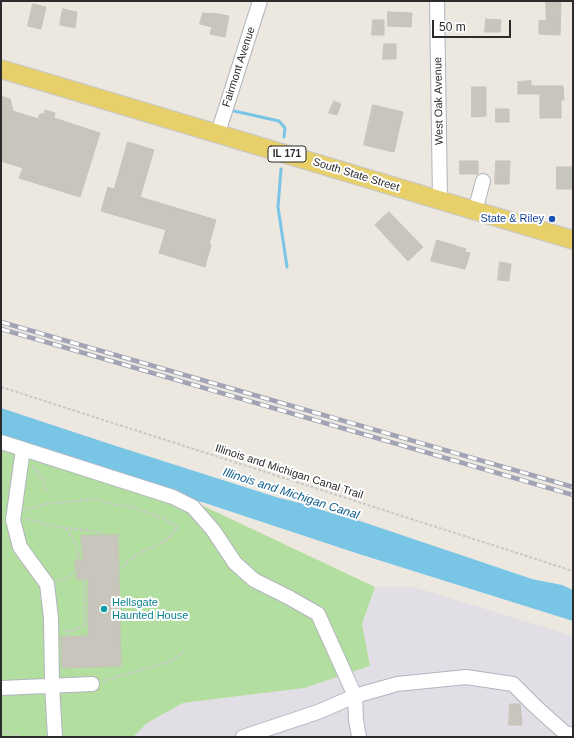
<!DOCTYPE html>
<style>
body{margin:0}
#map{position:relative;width:574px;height:738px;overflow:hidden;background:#ece7df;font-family:Arial,sans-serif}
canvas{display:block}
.frame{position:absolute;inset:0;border:2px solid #2b2b2b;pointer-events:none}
.scale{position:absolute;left:432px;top:20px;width:79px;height:18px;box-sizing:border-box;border:2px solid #2b2b2b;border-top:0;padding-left:5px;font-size:12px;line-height:14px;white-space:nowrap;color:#2b2b2b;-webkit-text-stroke:3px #fff;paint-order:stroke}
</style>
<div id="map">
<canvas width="574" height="738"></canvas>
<div class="frame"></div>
<div class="scale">50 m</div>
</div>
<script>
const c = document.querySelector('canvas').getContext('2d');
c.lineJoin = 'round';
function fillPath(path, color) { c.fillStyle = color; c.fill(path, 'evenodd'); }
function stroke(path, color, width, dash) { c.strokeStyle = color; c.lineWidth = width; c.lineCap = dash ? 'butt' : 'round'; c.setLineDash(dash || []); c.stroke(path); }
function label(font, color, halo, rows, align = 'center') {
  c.font = font + ' Arial,sans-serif'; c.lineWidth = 4; c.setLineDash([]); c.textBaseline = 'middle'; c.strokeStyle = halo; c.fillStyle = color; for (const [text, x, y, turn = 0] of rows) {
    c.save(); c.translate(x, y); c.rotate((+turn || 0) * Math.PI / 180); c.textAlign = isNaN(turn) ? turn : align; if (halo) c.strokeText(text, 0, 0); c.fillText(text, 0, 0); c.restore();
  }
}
const industrial = new Path2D(`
 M375,587H414L573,636V737H133L147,723L183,703L304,688L370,666L362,624Z`);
const green = new Path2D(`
 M1,449L159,498L197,503L375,587L362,624L370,666L304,688L183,703L147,723L133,737H1Z`);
const water = new Path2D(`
 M1,408L116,446L279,498C306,503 330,514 357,520L532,579L562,585L573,590V621L359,554L202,502L175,495L1,439Z`);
const stream = new Path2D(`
 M234,111L279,121L285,128L284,137
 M281,169L278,207L287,267`);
const building = new Path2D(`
 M546,1H561L560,35L539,34V20L546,21Z
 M33,4L46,7L41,29L28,26Z
 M63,9L77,12L75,28L60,25Z
 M388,12L412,13L411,27L388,26Z
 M203,13L211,14L212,13L229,16L225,37L210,34L212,27L200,24Z
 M486,19L501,20L500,32H485Z
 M373,20H384V35H372Z
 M384,44H396V59H383Z
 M531,81V86H563L564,100H561V118H540V94H518V82Z
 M472,87H486V116L472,117Z
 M1,96L10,99L13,111L38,119L40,114H44L45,110L55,113L54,118L100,133L80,197L19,178L23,168L1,161Z
 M334,101L341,104L337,115L329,113Z
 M373,105L403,112L394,152L364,145Z
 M496,109H509V122H496Z
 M128,142L154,150L140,197L216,220L209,244L211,245L205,267L159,253L166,230L101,211L108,187L114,189Z
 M460,161H478V174H460Z
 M496,161H510L509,184H495Z
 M557,167H573V189H557Z
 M389,212L423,247L408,261L375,225Z
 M437,240L466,249L465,252L470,253L465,269L431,261Z
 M500,262L511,264L509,281L498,280Z
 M118,535L121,666L62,668L61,637L88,636V579H77L75,560H83L81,536Z
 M510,704H520L522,725H509Z`);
const path = new Path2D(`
 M1,387L573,571
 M33,466L44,481L46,490
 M26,509H29L45,504L96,499L115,505L133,507L149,513L163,518L178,527L166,540L136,555L119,570
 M26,519C39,522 52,526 66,528C78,530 91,529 102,534
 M66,529C74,539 78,547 79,560
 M58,581L68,577L76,570
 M63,630L71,631L85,625L84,579
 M68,637V630
 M103,681L172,661L184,652
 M1,730L19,736`);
const minor = new Path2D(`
 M437,1L440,200
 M218,133L260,1
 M475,211L483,181
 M1,442L173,497L193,507L213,530L235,563L254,580L290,598L318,614L355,696L318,712L243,737
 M23,449L13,520L20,547L47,584L51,618L52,685L55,737
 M1,688L92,684
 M359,737L356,720L355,696L397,684L466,677L513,684L537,708L565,733L573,735`);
const major = new Path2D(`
 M1,69L573,240`);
const rail = new Path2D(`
 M1,322L573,487
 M1,329L573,495`);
const markers = [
 [552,219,4,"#1a4fb4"],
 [104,609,4,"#0f9aa8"]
];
const shields = [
 [287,154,38]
];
const shieldNames = [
 ["IL 171",287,154]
];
const streetNames = [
 ["Fairmont Avenue",239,67,-72],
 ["West Oak Avenue",439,101,-91],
 ["South State Street",356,175,17],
 ["Illinois and Michigan Canal Trail",289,472,18]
];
const transitNames = [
 ["State & Riley",544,219]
];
const cultureNames = [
 ["Hellsgate",112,603],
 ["Haunted House",112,616]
];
const waterNames = [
 ["Illinois and Michigan Canal",291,494,18]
];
fillPath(industrial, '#e1dfe5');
fillPath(green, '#b2de9f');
fillPath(water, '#79c5e6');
stroke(stream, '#79c5e6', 3);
fillPath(building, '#c8c5bd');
stroke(building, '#c7c3b8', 1);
stroke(minor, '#b2b4be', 16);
stroke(major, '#c8c8c8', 20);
stroke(path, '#c8c8c8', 2, [3, 2]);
stroke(minor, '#fff', 14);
stroke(major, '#e7cf69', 18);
stroke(rail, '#a2a3b4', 4.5);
stroke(rail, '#fff', 3, [9]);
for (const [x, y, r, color] of markers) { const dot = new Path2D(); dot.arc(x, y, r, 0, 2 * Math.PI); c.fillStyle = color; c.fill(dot); stroke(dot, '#fff', 1.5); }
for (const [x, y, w] of shields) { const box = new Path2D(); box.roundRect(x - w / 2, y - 8, w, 16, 3); c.fillStyle = '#fff'; c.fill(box); stroke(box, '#2b2b2b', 1); }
label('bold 10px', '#2b2b2b', null, shieldNames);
label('11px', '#2b2b2b', '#fff', streetNames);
label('11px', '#164399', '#fff', transitNames, 'right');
label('11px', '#0d838f', '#fff', cultureNames, 'left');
label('italic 12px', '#176493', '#fff', waterNames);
</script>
